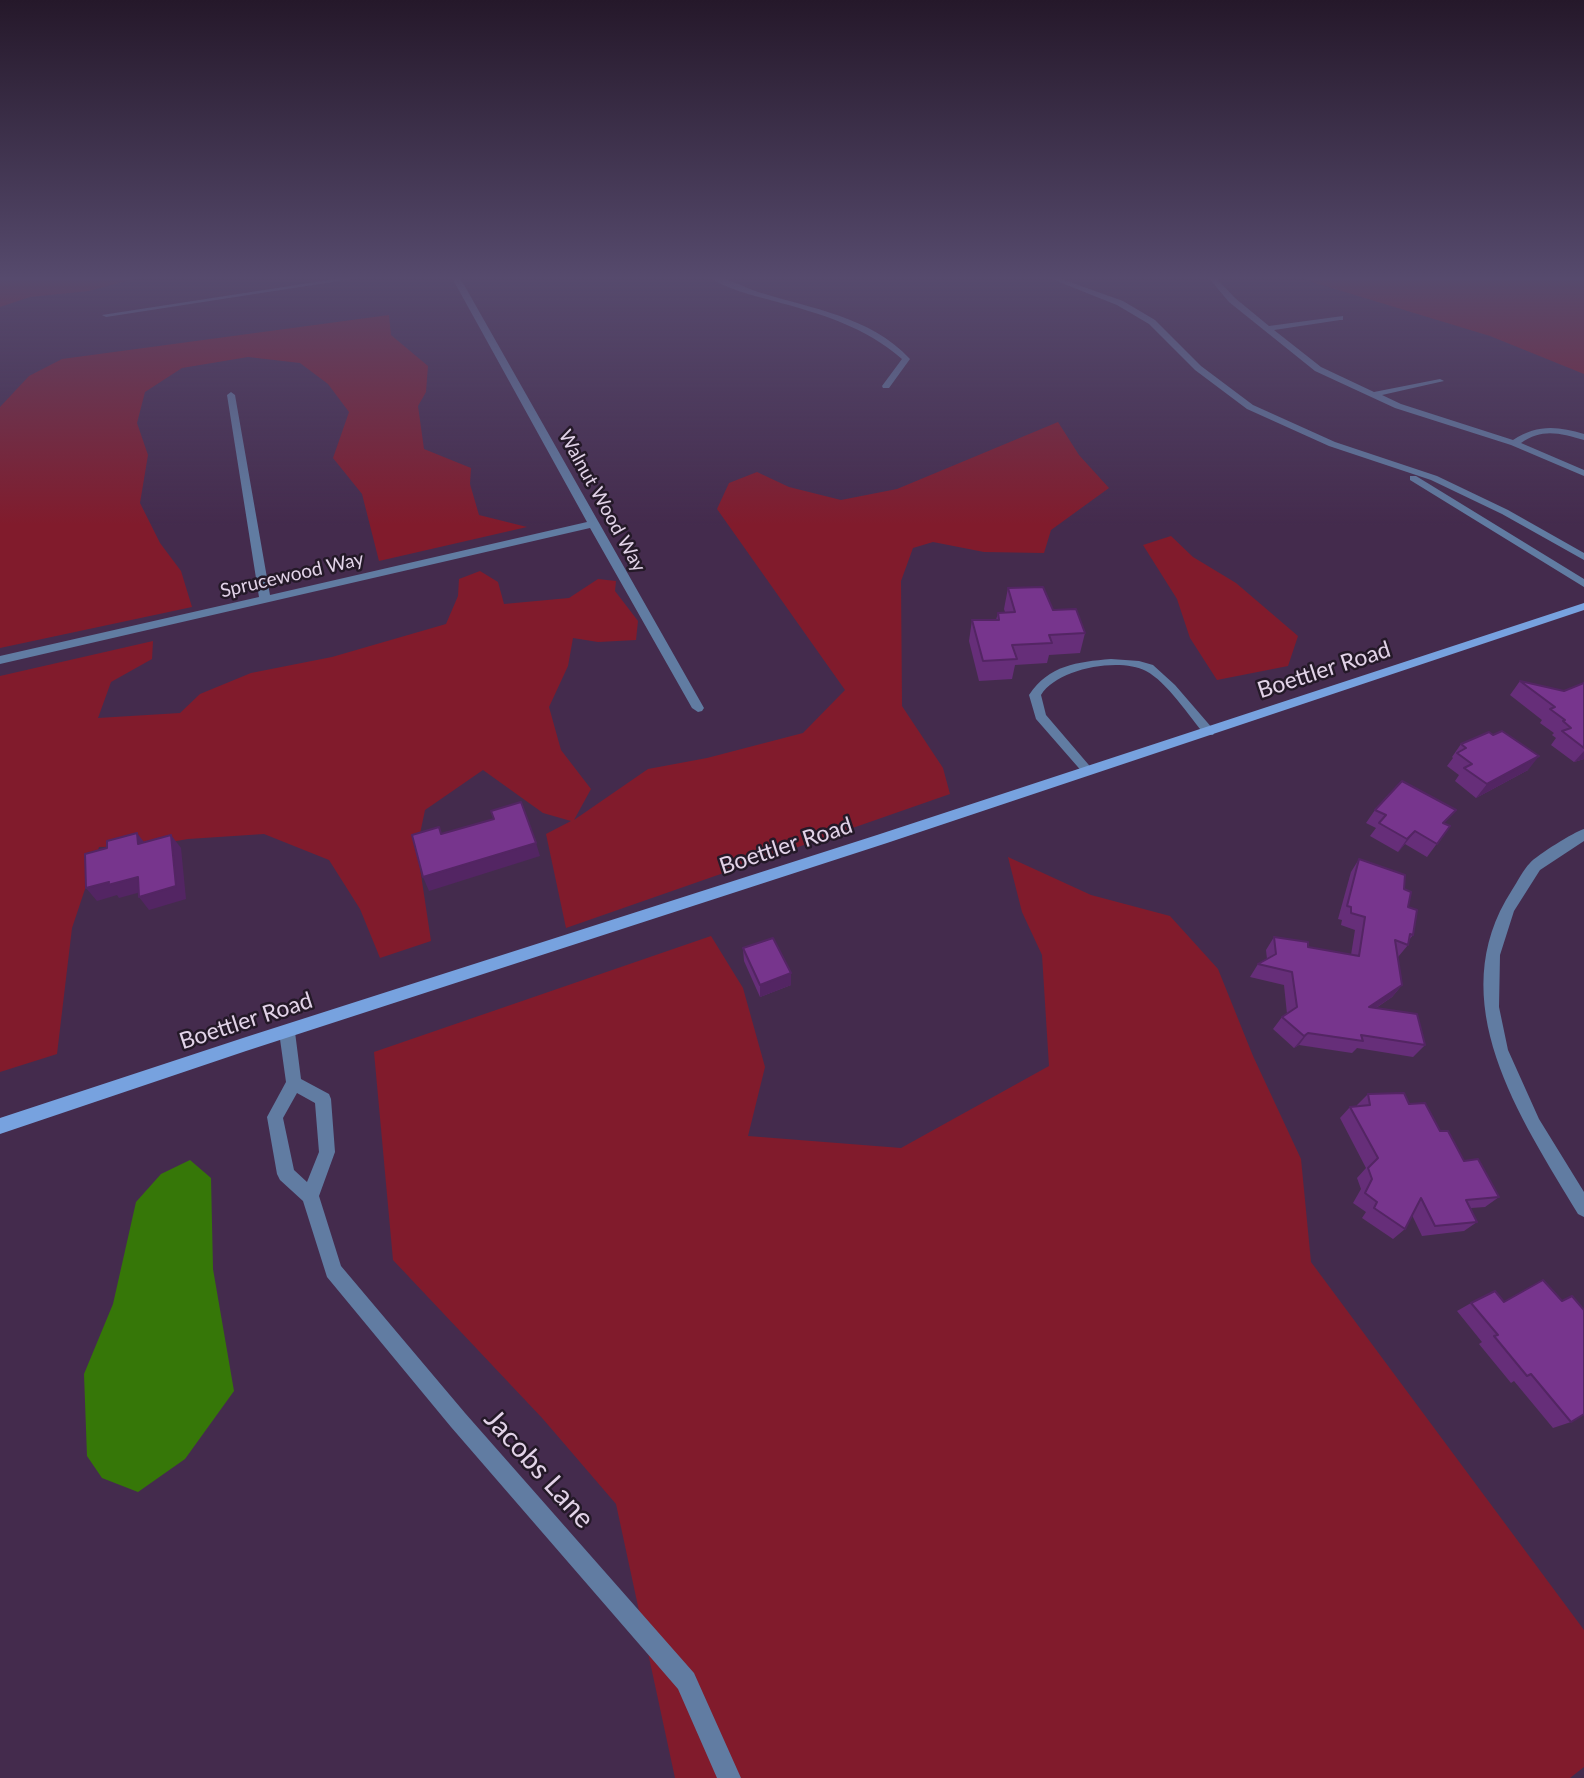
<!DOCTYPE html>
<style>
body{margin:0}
canvas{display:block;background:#442b4d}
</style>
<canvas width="1584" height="1778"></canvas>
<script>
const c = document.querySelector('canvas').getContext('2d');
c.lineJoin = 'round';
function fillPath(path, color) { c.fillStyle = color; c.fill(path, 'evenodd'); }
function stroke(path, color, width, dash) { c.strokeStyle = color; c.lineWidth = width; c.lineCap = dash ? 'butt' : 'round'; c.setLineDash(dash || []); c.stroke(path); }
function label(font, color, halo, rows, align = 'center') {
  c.font = font + ' Lato,sans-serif'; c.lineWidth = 5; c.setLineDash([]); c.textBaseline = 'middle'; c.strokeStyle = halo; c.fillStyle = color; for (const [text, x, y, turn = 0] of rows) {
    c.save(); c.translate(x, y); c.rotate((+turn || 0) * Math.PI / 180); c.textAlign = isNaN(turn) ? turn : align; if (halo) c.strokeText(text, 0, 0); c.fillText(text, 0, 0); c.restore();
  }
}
const green = new Path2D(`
 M144,276L89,291L30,297L0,307V276Z
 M1302,276H1584V374L1490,336L1312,282Z
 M389,315L391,335L428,366L426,392L418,406L424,449L471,468L470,484L479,515L527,527L379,561L362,494L333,458L349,412L328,384L300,363L248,357L182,368L145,392L137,423L148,455L140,503L160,543L181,571L192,607L0,648V407L29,376L62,359Z
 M1058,422L1079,455L1109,488L1051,530L1044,553L984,552L933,542L913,548L901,581L902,706L943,768L950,794L566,928L546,834L571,821L543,813L483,770L425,810L417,848L431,941L380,958L360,909L329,860L264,834L188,839L147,846L99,847L72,928L57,1054L0,1072V676L153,641L152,659L111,682L98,718L180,713L200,694L251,673L332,657L446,624L458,596L459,579L480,571L498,582L504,604L569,598L598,579L616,581L615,591L638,621L636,640L598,642L573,638L568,666L549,707L561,750L591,789L574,820L648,769L707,758L803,733L845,690L717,509L729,483L757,472L789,487L841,500L897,489Z
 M1171,536L1193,557L1236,583L1298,636L1288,666L1217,680L1190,638L1177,599L1143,545Z
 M1008,857L1091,895L1170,916L1218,969L1253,1056L1301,1159L1311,1262L1584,1630V1767L1570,1778H675L616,1504L543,1419L393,1260L374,1052L711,936L743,988L765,1067L748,1136L901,1148L1049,1066L1042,955L1022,912Z`);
const water = new Path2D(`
 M190,1160L211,1178L213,1269L234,1391L185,1459L138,1492L102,1478L87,1456L84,1374L113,1304L136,1202L161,1174Z`);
const lane = new Path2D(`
 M1044,276H1053L1123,301L1155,320L1201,366L1253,405L1335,442L1437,476L1508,510L1584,553V560L1502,514L1431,480L1329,446L1247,409L1195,370L1149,324L1117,305Z
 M1207,276H1214L1235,298L1269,326L1343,316V320H1340L1274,330L1321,367L1374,392L1440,379L1444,381L1382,395L1401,404L1513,440C1537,424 1558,426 1584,434V440C1560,433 1542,428 1521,443L1584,470V476L1511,445L1395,408L1315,371L1229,302Z
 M1410,476H1416L1584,579V587L1410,480Z
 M1111,659L1139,661L1153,665L1175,685L1213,729L1215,732L1213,735H1205C1189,716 1167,682 1146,671C1118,657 1057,669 1041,695L1046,715L1094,771L1088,775L1084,774L1036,719L1029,695C1049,665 1077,662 1111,659Z`);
const street = new Path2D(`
 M355,276H371L106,317L102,315Z
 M451,276H459L704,708L702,711L698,712L692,708L590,528L0,664V656L259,597L227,395L231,392L235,395L270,595L587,522Z
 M707,276C723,275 743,287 758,292C812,309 870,316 910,359L889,388H883L882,386L902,359C864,326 821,314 774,301C752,295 726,289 707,276Z
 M1584,829V841L1540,870L1514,911L1500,955L1499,1007L1508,1050L1539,1119L1584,1192V1217L1578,1214C1520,1117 1440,1001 1512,890C1518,881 1523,870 1530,863C1537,855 1574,832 1584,829Z
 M287,1025L293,1027L295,1032L301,1079L329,1094L331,1099L335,1152L319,1196L341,1266L465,1413L694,1673L741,1778H717L678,1689L451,1427L327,1277L303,1201L280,1180L277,1174L267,1117L286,1082L279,1032L281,1027ZM297,1093L315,1103L319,1152L307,1182L294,1170L283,1118Z`);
const secondary = new Path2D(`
 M1584,603V610L887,843L246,1051L0,1134V1118L246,1037L877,835Z`);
const wall = new Path2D(`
 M1008,588L1053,610L1085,633L1080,653L1049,655L1047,663L1015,665L1012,679L979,681L969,641L972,620H996L998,613L1005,612L1004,609Z
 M1520,681L1564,691L1584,683V759L1574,762L1551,745L1556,738L1552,735L1554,733L1540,723L1542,720L1510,695Z
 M1461,744L1528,770L1476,798L1455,781L1459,775L1447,766L1453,758L1452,757Z
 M1375,810L1445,824L1450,826L1427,857L1405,844L1398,852L1370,836L1376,828L1366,823Z
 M1359,859L1404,889L1413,935L1409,940L1408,945L1398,957L1402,985L1392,997L1376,1008L1425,1045L1413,1057L1357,1048L1352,1053L1299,1045L1294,1048L1273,1029L1282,1017L1287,1014L1284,985L1250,977L1258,964L1267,959L1266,950L1274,937L1308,947L1351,955L1355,930L1341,925L1342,920L1338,919L1351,872Z
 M743,948L791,985L760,997L744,961Z
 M1368,1094L1409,1104L1440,1131L1464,1161L1499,1197L1485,1207L1471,1208L1477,1222L1464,1231L1422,1236L1412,1215L1405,1229L1393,1239L1362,1218L1366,1212L1353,1203L1361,1189L1357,1178L1366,1168L1340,1118L1350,1107L1357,1106V1105Z
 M1471,1303L1571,1422L1553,1428L1514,1381L1511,1383L1479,1344L1482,1342L1457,1311Z`);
const shadedWall = new Path2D(`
 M1584,751V759L1574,762Z
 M1539,756L1528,770L1476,798L1487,784Z
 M1415,831L1405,844L1398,852L1407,839Z
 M137,833L147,846L138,844Z
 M171,835L181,848L186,899L149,910L139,897Z
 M536,843L540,856L429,891L423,877Z
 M138,877L148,890L119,898L117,895L97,901L86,888L109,882Z
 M791,973V985L760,997V985Z
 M1402,985L1392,997L1359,1019L1369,1007Z
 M1308,1033L1299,1045L1294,1048L1304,1036Z`);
const building = new Path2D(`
 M1043,587L1053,610L1076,609L1085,633L1049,635L1052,643L1012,645L1017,659L983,661L972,620H999L998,613L1015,612L1008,588Z
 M1520,681L1564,691L1584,683V748L1562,731L1571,728L1563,721L1565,720L1550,709L1555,707Z
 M1502,731L1539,756L1487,784L1464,768L1472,764L1457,753L1466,748L1461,744L1489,732L1493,735Z
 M1402,781L1456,810L1443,823L1450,826L1437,844L1415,831L1407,839L1379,823L1386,815L1375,810Z
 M521,802L536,843L423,877L412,835L439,827L441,834L494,819L491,811Z
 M137,833L138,844L171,835L176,886L139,897L138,877L108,885L109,882L86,888L85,854L107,848V841Z
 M1359,859L1405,875L1404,889L1411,892L1408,907L1417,910L1413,935L1410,934L1408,945L1395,940L1402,985L1369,1007L1417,1014L1425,1045L1361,1035L1363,1041L1308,1033L1304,1036L1282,1017L1297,1007L1292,972L1258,964L1276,954L1274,937L1308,942V947L1359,956L1365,917L1351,913V907L1347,906Z
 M773,938L791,973L760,985L743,948Z
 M1404,1093L1409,1104L1425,1103L1440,1131H1448L1464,1161L1478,1159L1499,1197L1466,1200L1477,1222L1435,1226L1421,1198L1405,1229L1374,1208L1377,1202L1365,1193L1372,1179L1368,1168L1378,1158L1350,1107L1370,1105L1368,1094Z
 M1543,1280L1562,1301L1572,1296L1584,1310V1414L1571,1422L1531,1374L1527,1376L1494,1336L1498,1335L1471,1303L1495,1291L1504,1302Z`);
const farStreetnames = [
 ["Walnut Wood Way",602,501,61],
 ["Sprucewood Way",292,575,-13]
];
const streetNames = [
 ["Boettler Road",1324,670,-18],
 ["Boettler Road",786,846,-18],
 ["Boettler Road",246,1021,-18]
];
const nearStreetnames = [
 ["Jacobs Lane",539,1469,48]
];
fillPath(green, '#811b2c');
fillPath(water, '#367708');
fillPath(lane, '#617ca2');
fillPath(street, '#617ca2');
fillPath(secondary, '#77a2df');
fillPath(wall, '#662e79');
fillPath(shadedWall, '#532563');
fillPath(building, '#77358d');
stroke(building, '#532563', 2);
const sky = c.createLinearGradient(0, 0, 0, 525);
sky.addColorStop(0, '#25182a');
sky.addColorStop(0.53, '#564a6d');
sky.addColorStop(1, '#564a6d00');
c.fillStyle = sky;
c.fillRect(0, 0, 1584, 525);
label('19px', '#e2d3e8', '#241928', farStreetnames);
label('23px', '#e2d3e8', '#241928', streetNames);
label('28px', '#e2d3e8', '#241928', nearStreetnames);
</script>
